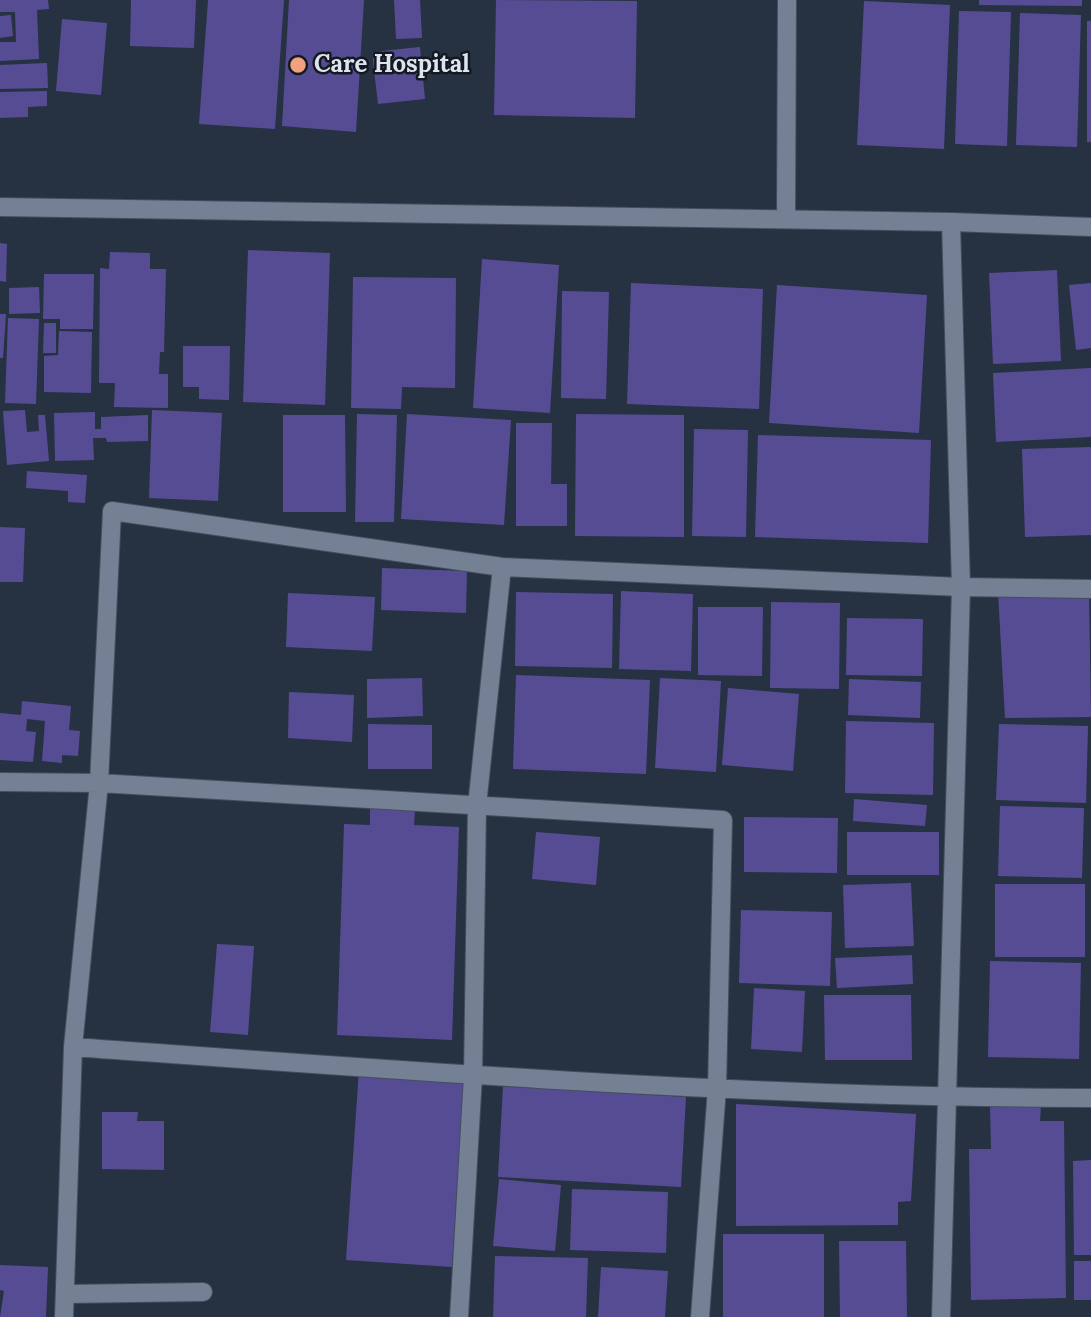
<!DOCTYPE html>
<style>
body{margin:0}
canvas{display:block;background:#263142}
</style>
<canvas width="1091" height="1317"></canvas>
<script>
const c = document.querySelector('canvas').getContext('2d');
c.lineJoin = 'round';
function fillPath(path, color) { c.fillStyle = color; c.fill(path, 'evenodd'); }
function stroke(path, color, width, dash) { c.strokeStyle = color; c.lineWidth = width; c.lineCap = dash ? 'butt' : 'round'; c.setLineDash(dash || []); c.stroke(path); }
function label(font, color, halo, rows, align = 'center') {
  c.font = font + ' Lora,serif'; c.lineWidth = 5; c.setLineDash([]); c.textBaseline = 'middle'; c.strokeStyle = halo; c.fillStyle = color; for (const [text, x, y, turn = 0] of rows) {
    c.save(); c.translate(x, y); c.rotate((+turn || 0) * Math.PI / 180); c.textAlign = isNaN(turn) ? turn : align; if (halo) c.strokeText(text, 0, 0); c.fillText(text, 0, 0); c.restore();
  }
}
const building = new Path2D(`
 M0,0H48L49,9L37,10L39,59L0,61V42H16L15,12H0Z
 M131,0H196L194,48L130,46Z
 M208,0H284L275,129L199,124Z
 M289,0H364L356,132L282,126Z
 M394,0H420L422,38L396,39Z
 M496,0L637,1L635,118L494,115Z
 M979,0H1082V6L979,5Z
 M864,1L950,5L944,149L857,145Z
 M959,11L1011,12L1007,146L955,144Z
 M1020,13L1081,15L1077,147L1016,145Z
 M11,15L13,36L0,38V16Z
 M62,19L107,23L101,95L56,91Z
 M1087,21H1091V142H1087Z
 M420,47L425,99L378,104L372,52Z
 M47,63L48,88L0,89V65Z
 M47,91V106L28,107V117L0,118V92Z
 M0,243L7,244L6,282L0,281Z
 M248,250L330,253L325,405L243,402Z
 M110,252L150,253V269H166L164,352H160L159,374H168V408L114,407L115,383H99L100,268L109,269Z
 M482,259L559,265L550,413L473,408Z
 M1057,270L1061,361L993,364L989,273Z
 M44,274H94L93,329H60V319H43Z
 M353,277L456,278L455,388L402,387L401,409L351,408Z
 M631,283L763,289L759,409L627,404Z
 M1091,283V348L1076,350L1069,285Z
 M777,285L927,295L919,433L769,423Z
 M39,287L40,313L9,314V288Z
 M562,291L609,292L606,399L561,398Z
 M0,314H6L3,358H0Z
 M8,318L39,319L36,404L5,403Z
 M44,323H56V353H43Z
 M59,331L92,332L91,393L44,392V356L58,355Z
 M183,346H230L229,400L199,399V387H183Z
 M1091,368V437L996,442L993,373Z
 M25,410L27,432L39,431L38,415H45L49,461L7,465L3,411Z
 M152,410L222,413L218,501L149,498Z
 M95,412V429H101V417L148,415V441L107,442L106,438H93L94,460L55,461L54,413Z
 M357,414L397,415L394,522H355Z
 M407,414L511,420L504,525L401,519Z
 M576,414L684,415V537L575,536Z
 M283,415H345L346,512H283Z
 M516,423H552L551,484H567V526H516Z
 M694,429L748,430L746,537L692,536Z
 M758,435L931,440L928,543L755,537Z
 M1091,447V535L1025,537L1022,449Z
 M27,471L87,475L85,503L68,502V491L26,488Z
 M0,527L25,528L23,582H0Z
 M382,568L467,571L466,613L381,610Z
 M621,591L693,594L691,671L619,669Z
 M516,592L613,594L612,668L515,666Z
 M998,592L1089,594L1091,717L1005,718Z
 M288,593L375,597L372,651L286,647Z
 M771,602L840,603L839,689L770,688Z
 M698,607H763L762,676L698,675Z
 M847,618L923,619L922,676L846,675Z
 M516,675L650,680L646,774L513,769Z
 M422,678L423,716L367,718V679Z
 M660,678L721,681L716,772L655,768Z
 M849,679L921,682L920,718L848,715Z
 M728,688L799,694L793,771L722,765Z
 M289,692L354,695L352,742L288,738Z
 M22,701L71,706L69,730L80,731L78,756L62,755V763L42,761L45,721L27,719L26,731L36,732L33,762L0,760V713L21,715Z
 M846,721L934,723L933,795L845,793Z
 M368,724L432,725V769H368Z
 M999,724L1088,726L1086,803L996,800Z
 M854,799L927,805L925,826L853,821Z
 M1000,806L1084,808L1082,878L998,876Z
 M370,808L415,809L414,825L459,827L452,1040L337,1035L344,824L370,825Z
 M744,817L838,818L837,873L744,872Z
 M536,832L600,837L596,885L532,879Z
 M847,832H939V875H847Z
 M911,883L914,946L845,948L843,885Z
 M995,884H1085V957H995Z
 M741,910L832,912L830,986L739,983Z
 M217,944L254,946L248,1035L210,1032Z
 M912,955L913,984L837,988L835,958Z
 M990,961L1081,963L1079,1059L988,1057Z
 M754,988L805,991L802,1052L751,1049Z
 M824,995H911L912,1060H825Z
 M359,1069L464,1076L452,1267L346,1260Z
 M503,1086L686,1097L681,1187L498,1177Z
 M736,1104L916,1114L911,1201L898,1202V1225L736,1226Z
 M990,1106H1041L1040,1121H1064L1066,1298L971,1300L969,1149H991Z
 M102,1112H138L137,1121H164V1170L102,1169Z
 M1091,1160V1255H1074L1073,1161Z
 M499,1179L561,1185L555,1251L493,1246Z
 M572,1189L668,1192L666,1253L570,1250Z
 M723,1234H824V1317H723Z
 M839,1241H906L907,1317H840Z
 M495,1256L588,1258L586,1317H493Z
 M1074,1261H1091V1300H1074Z
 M0,1265L48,1267L46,1317H0L4,1291L0,1290Z
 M601,1267L668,1271L665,1317H598Z`);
const minor = new Path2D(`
 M786,219L787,0
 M0,782L99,783L723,820L717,1088L700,1317
 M73,1047L99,783L112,511L502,567L961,587L1091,589
 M65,1294L203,1292
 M64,1317L73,1047C412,1071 751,1098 1091,1098
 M459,1317L473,1076L477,806L502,567
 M941,1317L961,587L951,222`);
const tertiary = new Path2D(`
 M0,207L951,222L1091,227`);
const markers = [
 [298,65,9,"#f2a07f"]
];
const poiNames = [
 ["Care Hospital",314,65]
];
fillPath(building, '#564c94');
stroke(minor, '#454e5c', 20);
stroke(tertiary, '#454e5c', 20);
stroke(minor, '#748195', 18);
stroke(tertiary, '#748195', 18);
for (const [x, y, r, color] of markers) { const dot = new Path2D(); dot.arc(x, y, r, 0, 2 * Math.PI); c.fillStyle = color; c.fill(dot); stroke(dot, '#141921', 2.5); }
label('bold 24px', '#dde4ef', '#141921', poiNames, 'left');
</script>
